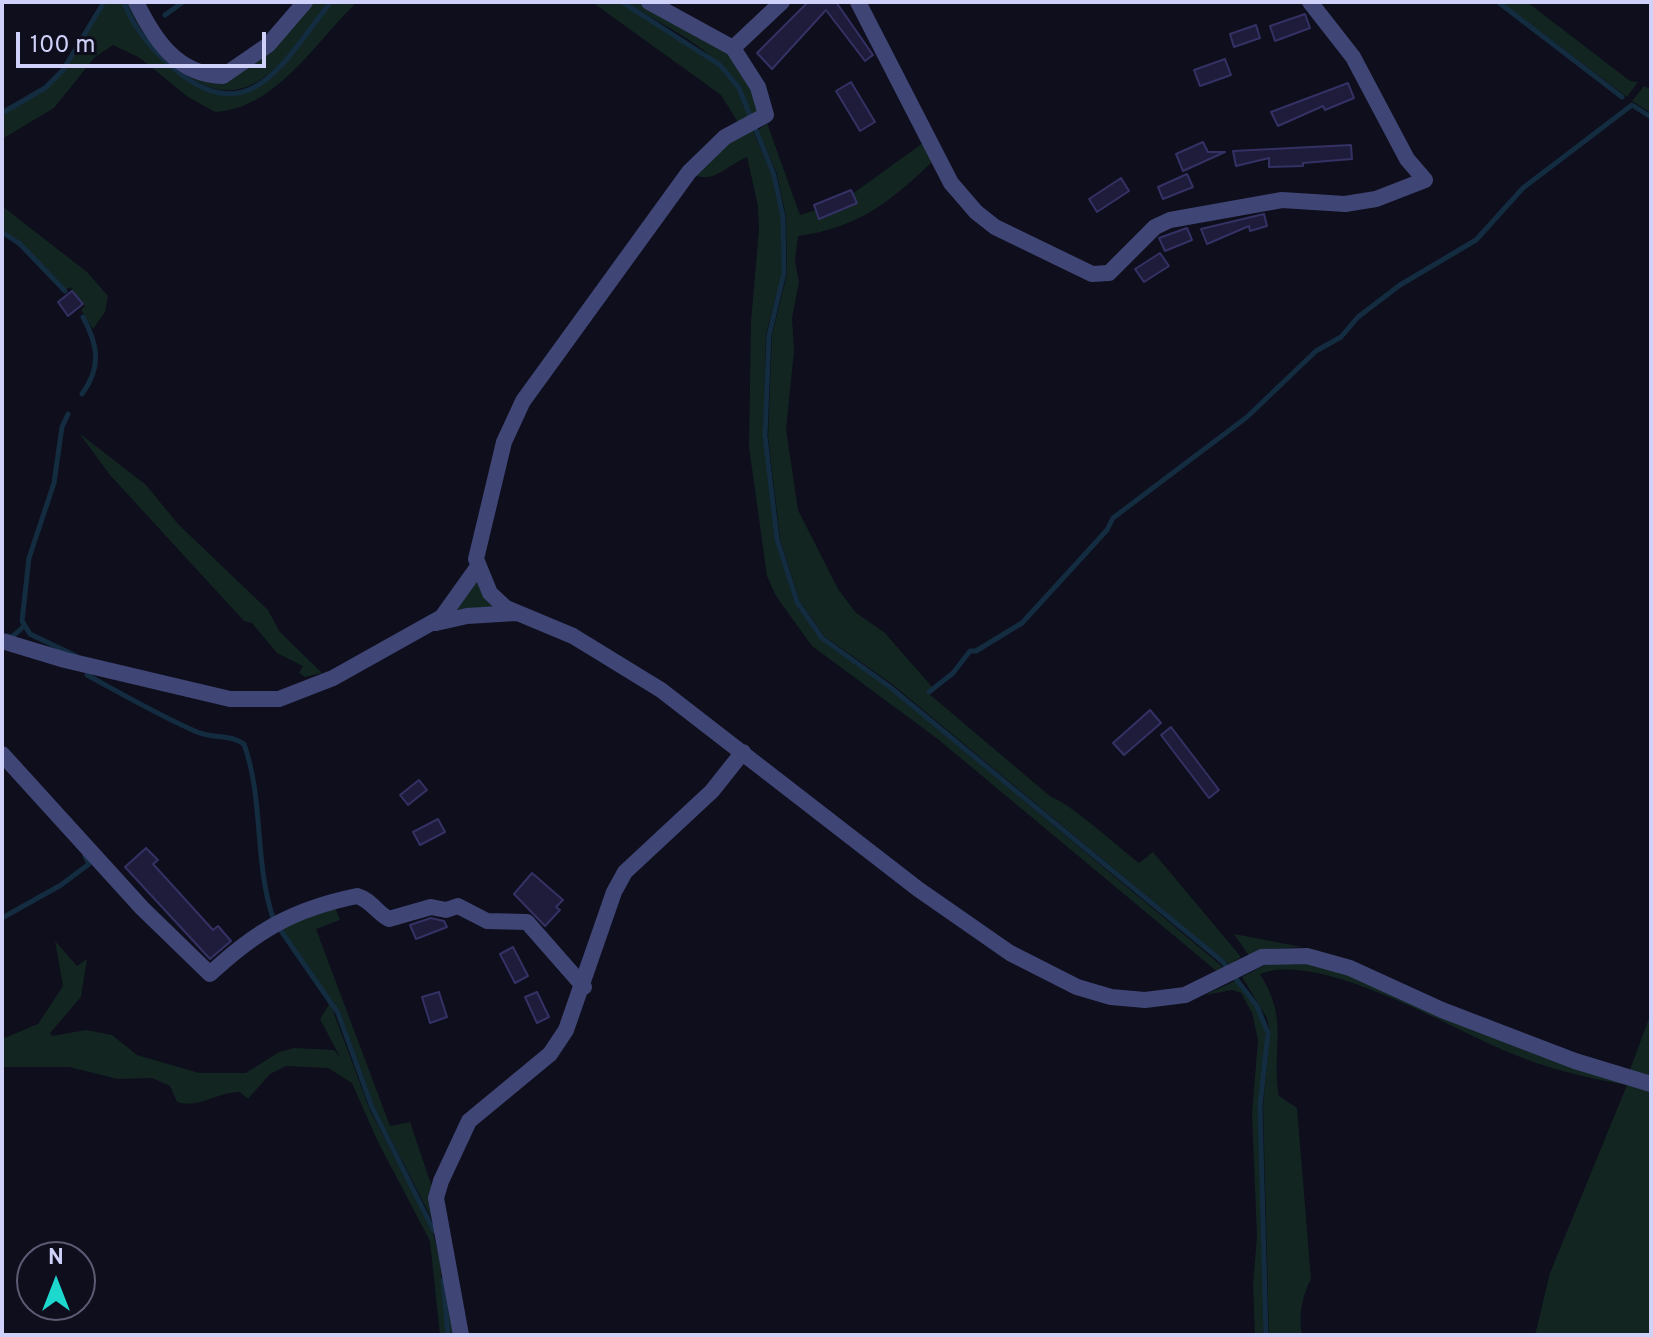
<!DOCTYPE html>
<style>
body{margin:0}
#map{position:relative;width:1653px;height:1337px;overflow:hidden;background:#0e0e1c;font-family:Overpass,sans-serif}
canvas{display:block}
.frame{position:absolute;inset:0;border:4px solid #cfd1f9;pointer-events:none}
.north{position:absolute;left:16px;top:1241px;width:80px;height:80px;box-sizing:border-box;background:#0e0e1c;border:2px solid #5b5c74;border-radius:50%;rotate:0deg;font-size:22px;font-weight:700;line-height:32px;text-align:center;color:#cfd1f9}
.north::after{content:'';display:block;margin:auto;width:28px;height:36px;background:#1cd8ce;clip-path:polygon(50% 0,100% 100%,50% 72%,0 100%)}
.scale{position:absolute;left:16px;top:32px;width:250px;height:36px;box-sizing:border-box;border:4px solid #cfd1f9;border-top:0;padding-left:10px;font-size:24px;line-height:28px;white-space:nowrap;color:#cfd1f9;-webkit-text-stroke:6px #0e0e1c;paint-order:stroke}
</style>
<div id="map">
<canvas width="1653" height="1337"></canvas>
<div class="frame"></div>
<div class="north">N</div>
<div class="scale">100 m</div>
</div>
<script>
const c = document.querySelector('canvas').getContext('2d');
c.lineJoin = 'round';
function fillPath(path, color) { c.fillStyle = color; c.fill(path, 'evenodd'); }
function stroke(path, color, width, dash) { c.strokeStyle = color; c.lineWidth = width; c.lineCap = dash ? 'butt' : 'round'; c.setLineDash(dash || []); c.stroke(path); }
const green = new Path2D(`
 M105,2H122C132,28 153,53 175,71C251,134 287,56 333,2H357C316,41 276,109 215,112L188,97L140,58L113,45L95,57L54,108L2,139V115L46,88L63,70Z
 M126,2H132L153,41L223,79L310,2H328C290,54 248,126 180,70C158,52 137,28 126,2Z
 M592,2H620L703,53L719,65L738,88L749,118L739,124L721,95Z
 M626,2H642L732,51L761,108L753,117C727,51 682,38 626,2Z
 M1501,2H1527L1630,81L1638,82L1627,97Z
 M1644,86L1651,90V113L1632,101Z
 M767,123L800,215L841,202L923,143L933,161C890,202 858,228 798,236L795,260L799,282L792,318L794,351L786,429L798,510L838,589L856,613L884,632L933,688L928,693L1051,797C1069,802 1119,848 1139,863L1153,852L1241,957L1230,965L892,684L824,636L799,600L780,539L768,436L772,335L787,274L786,217L777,174L758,130Z
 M751,126L772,176L781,217L782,273L766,334L763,436L775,540L795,603L821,640L889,688L1224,968L1220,974L939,740L812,646L776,596L767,576L749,447L751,322L759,229L758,206L747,157C727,165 712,186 692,173Z
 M2,206L87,272L108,296L105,312L93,329L81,310L85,306L70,287L65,290L21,243L2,231Z
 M79,433L146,485L178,524L268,610L279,631L322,673L305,677L299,673L303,666L277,653L252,623L244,621L110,475Z
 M475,579L496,608L450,615Z
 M334,904L340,920L316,929L390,1126L410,1122L433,1190L457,1335H450L435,1225L374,1106L340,1012L278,923Z
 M1234,934L1302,947L1267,949L1249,956Z
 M55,941L77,966L87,959L81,997L50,1033L52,1036L86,1030L112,1035L137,1055L199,1073H246L279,1052L294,1048L334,1050L340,1057L320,1019L330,1003L370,1110L432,1228L440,1262L446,1335H440L430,1241L377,1140L352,1083L328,1068L286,1066L270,1074L248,1099L240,1092C217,1092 199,1109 177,1102L170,1086L152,1078L118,1079L69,1067H2V1039L38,1024L63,986Z
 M1271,962L1327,964L1534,1052L1651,1090V1335H1535L1550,1273L1627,1085C1587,1078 1545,1068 1508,1052C1448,1027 1319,950 1260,974C1290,1022 1271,1046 1279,1096L1297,1108L1311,1279C1302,1296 1298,1317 1302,1335H1269L1263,1106L1270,1032L1267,1018L1242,977Z
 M1237,980L1256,1007L1266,1033L1259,1106L1264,1335H1255L1253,1285L1257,1236L1252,1114L1258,1040L1252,1013L1241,993L1232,990L1205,995Z
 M1651,1013V1079L1628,1075Z`);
const stream = new Path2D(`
 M124,2C133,28 155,53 176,70C252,133 286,57 331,2
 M622,2L720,65L739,88L774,175L783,217L784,273L769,335L765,436L777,539L797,602L822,638L890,687L1223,962L1257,1006L1268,1033L1260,1106L1266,1335
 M1498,2L1622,97
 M165,15L183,2
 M2,113L45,88L63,70L104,2
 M2,232L20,244L65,291
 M82,394C102,367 98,345 83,317
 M68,414L62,427L54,483L29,558L22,621L30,634L76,656
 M7,636L12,637L23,627
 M87,675C124,695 158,715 197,732C213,739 230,734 244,744C264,800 254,861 273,918
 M929,692L953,673L970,651H976L1022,623L1107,530L1113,518L1247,417L1316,351L1341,337L1358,317L1400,285L1476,240L1523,188L1632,105L1651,117
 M2,918L61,885L89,864L85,856
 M277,925L338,1013L372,1107L434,1231
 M443,1280L448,1335`);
const building = new Path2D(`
 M808,2H836L873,55L865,61L826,10L772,69L757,53Z
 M1305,14L1310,28L1275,41L1270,26Z
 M1256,25L1260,38L1234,47L1230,34Z
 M1225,59L1231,75L1200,86L1194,70Z
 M851,82L875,122L860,131L836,91Z
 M1348,83L1354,98L1325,110L1323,106L1278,126L1271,112Z
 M1203,142L1208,152H1225L1183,171L1176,154Z
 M1351,145L1352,159L1303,163V166L1269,167V158L1236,166L1233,151Z
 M1187,174L1193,187L1163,199L1158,187Z
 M1121,178L1129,191L1097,212L1089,199Z
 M851,190L857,203L819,219L814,205Z
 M1264,214L1267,226L1250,231L1249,226L1207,244L1201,229Z
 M1187,228L1192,240L1165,251L1159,238Z
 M1160,253L1169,266L1144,282L1135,269Z
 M72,291L83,304L68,316L58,302Z
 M1150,710L1161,723L1124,755L1113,743Z
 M1171,727L1219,790L1209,798L1161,735Z
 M419,780L427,790L408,805L400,795Z
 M438,819L445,832L420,845L413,832Z
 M146,848L158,860L153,864L213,930L218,926L231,941L210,959L125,867Z
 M532,873L563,900L556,907L560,910L545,926L514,894Z
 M431,918L444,921L447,927L416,939L410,925Z
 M513,947L528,976L515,983L500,954Z
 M439,992L447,1017L430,1023L422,997Z
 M537,992L549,1017L537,1023L525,997Z`);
const street = new Path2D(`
 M136,2C154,39 177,75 223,76L268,45L305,2
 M649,2L733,48L758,87L766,115L725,137L689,172L523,401L504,442L476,559L490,593L506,608L573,636L661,690L918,889L1010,953L1077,987L1111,997L1145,1000L1185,995L1262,957L1307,956L1350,968L1442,1010L1575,1061L1651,1084
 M858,2L951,183L976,212L995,227L1092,274L1109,273L1155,227L1170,220L1282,200L1345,204L1376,199L1425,180L1407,159L1353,57L1310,2
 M733,48L782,2
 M436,623L467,616L516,613
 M2,641L65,660L230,699H279L333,678L442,617L477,568
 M2,754L142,908L210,974C257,930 294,909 357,896C371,900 376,912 389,919L431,907L446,910L458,906L487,921L527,922L584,987
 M461,1335L436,1198L441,1181L469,1121L550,1054L566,1030L614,892L625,872L712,791L743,752`);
fillPath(green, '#122521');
stroke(stream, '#142c40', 5);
fillPath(building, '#1e1c3a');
stroke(building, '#343164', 2);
stroke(street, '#3f4575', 16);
</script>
